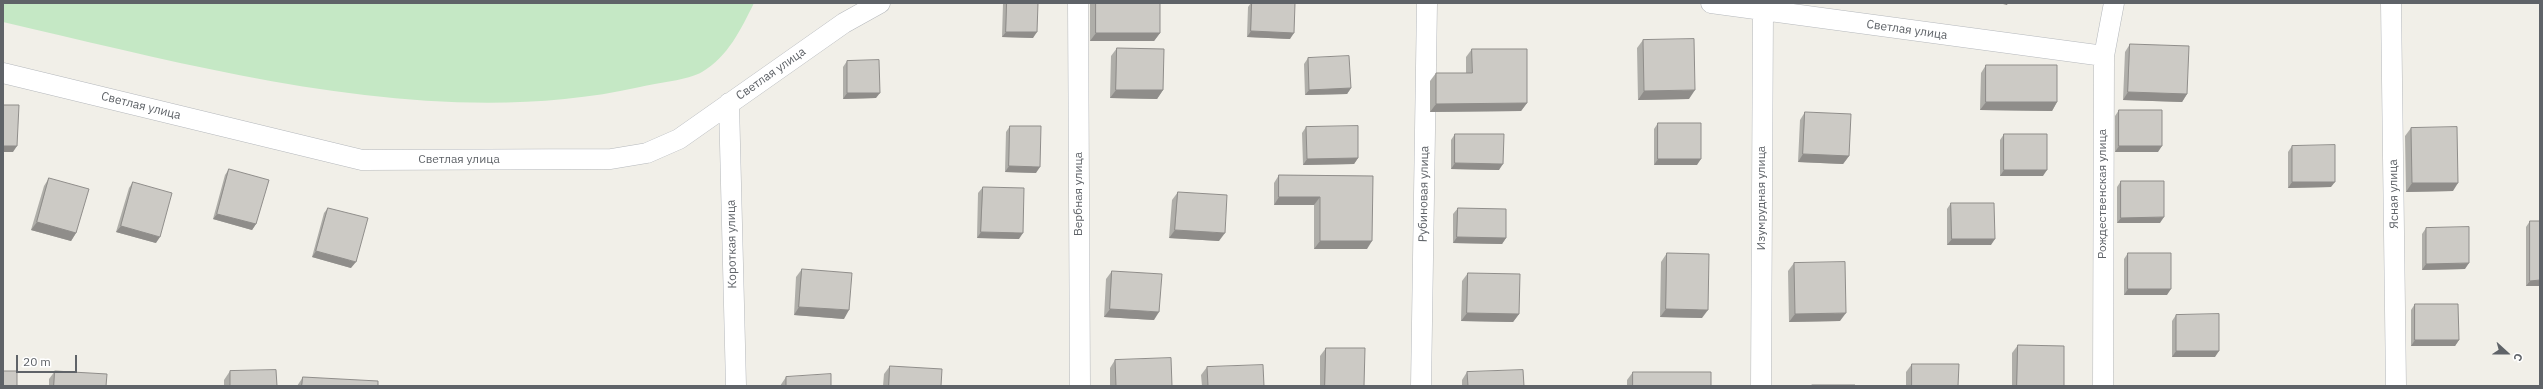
<!DOCTYPE html>
<meta charset="utf-8">
<style>
body{margin:0}
#map{position:relative;width:2543px;height:389px;overflow:hidden;background:#f1efe8;font-family:"IBM Plex Sans",sans-serif}
canvas{display:block}
.frame{position:absolute;inset:0;border:4px solid #5f6368;pointer-events:none}
.north{position:absolute;left:2487px;top:333px;width:40px;height:40px;-webkit-text-stroke:3px #fff;paint-order:stroke;rotate:111deg;font-size:11px;font-weight:700;line-height:16px;text-align:center;color:#5f6368}
.north::after{content:'';display:block;margin:auto;width:14px;height:18px;background:#5f6368;clip-path:polygon(50% 0,100% 100%,50% 72%,0 100%)}
.scale{position:absolute;left:16px;top:355px;width:61px;height:18px;box-sizing:border-box;border:2px solid #5f6368;border-top:0;padding-left:5px;font-size:12px;line-height:14px;white-space:nowrap;color:#5f6368;-webkit-text-stroke:3px #fff;paint-order:stroke}
</style>
<div id="map">
<canvas width="2543" height="389"></canvas>
<div class="frame"></div>
<div class="north">С</div>
<div class="scale">20 m</div>
</div>
<script>
const c = document.querySelector('canvas').getContext('2d');
c.lineJoin = 'round';
function fillPath(path, color) { c.fillStyle = color; c.fill(path, 'evenodd'); }
function stroke(path, color, width, dash) { c.strokeStyle = color; c.lineWidth = width; c.lineCap = dash ? 'butt' : 'round'; c.setLineDash(dash || []); c.stroke(path); }
function label(font, color, halo, rows, align = 'center') {
  c.font = font + ' "IBM Plex Sans",sans-serif'; c.lineWidth = 4; c.setLineDash([]); c.textBaseline = 'middle'; c.strokeStyle = halo; c.fillStyle = color; for (const [text, x, y, turn = 0] of rows) {
    c.save(); c.translate(x, y); c.rotate((+turn || 0) * Math.PI / 180); c.textAlign = isNaN(turn) ? turn : align; if (halo) c.strokeText(text, 0, 0); c.fillText(text, 0, 0); c.restore();
  }
}
const green = new Path2D(`
 M3,3H754C741,29 728,57 702,72C688,80 657,83 640,87C435,133 203,68 3,22Z`);
const minor = new Path2D(`
 M1078,3L1080,386
 M1711,3L2104,56
 M2391,3L2396,386
 M3,73L362,160L611,159L647,153L679,139L844,23L880,3
 M729,103L736,386
 M1421,386L1427,3
 M1761,386L1763,11
 M2103,386L2104,56L2114,3`);
const wall = new Path2D(`
 M1003,3H1038L1033,38L1002,37Z
 M1090,3H1160V33L1154,41H1090Z
 M1251,3H1295L1290,39L1247,37L1248,7Z
 M1643,40L1689,99L1638,100L1637,48Z
 M2130,44L2187,94L2182,102L2123,100L2125,52Z
 M1117,48L1163,90L1157,99L1110,98L1111,56Z
 M1472,49L1527,103L1521,111L1430,112V81L1436,73H1466V57Z
 M1308,58L1351,88L1347,94L1305,95L1304,64Z
 M847,61L876,98L843,99V67Z
 M1986,65L2057,102L2052,111L1980,110L1981,73Z
 M2119,110L2158,152H2115V116Z
 M1805,112L1849,156L1843,164L1798,162L1800,120Z
 M1658,123L1697,165H1654V129Z
 M1010,126L1036,173L1005,172L1006,132Z
 M1306,127L1358,158L1354,164L1303,165L1302,133Z
 M2411,128L2453,191L2406,192L2405,136Z
 M1455,134L1499,170L1451,169V140Z
 M2004,134L2043,176H2000V140Z
 M2292,146L2331,187L2288,188V152Z
 M229,169L256,224L252,230L213,219L225,175Z
 M1279,175L1373,176L1367,249H1314V205H1274V183Z
 M49,178L76,233L71,241L31,230L44,186Z
 M2121,181L2160,223H2117V187Z
 M133,182L156,243L116,232L129,188Z
 M983,187L1019,239L977,238L978,193Z
 M1178,192L1219,241L1169,238L1172,200Z
 M1951,203L1991,245H1947V209Z
 M328,208L351,268L312,257L324,213Z
 M1458,208L1506,238L1502,244L1453,243V214Z
 M2530,221L2540,286H2526V227Z
 M2426,228L2465,269L2422,270V234Z
 M1667,253L1702,318L1660,317L1661,262Z
 M2128,253L2167,295H2124V259Z
 M1794,263L1840,321L1789,322L1788,271Z
 M802,269L844,319L794,315L796,277Z
 M1112,271L1154,320L1104,317L1106,279Z
 M1468,273L1519,314L1513,322L1461,321L1462,281Z
 M2415,304L2459,340L2455,346H2411V310Z
 M2176,315L2215,357H2172V321Z
 M2018,345L2064,386H2012V353Z
 M1326,348L1364,386H1320V356Z
 M1115,360L1172,386H1110V368Z
 M1912,364L1958,386H1906V372Z
 M890,366L941,386H883L884,374Z
 M1207,367L1264,386H1202L1201,375Z
 M55,371L106,386H49V379Z
 M230,371L277,386H224V380Z
 M1467,372L1524,386H1462V380Z
 M1633,372L1711,386H1627V380Z
 M303,377L378,386H297Z
 M786,377L831,386H780Z`);
const shadedWall = new Path2D(`
 M1999,3H2008L2007,5Z
 M1251,31L1294,33L1290,39L1247,37Z
 M1006,32H1037L1033,38L1002,37Z
 M1096,33H1160L1154,41H1090Z
 M1351,88L1347,94L1305,95L1309,90Z
 M1116,90H1163L1157,99L1110,98Z
 M1695,90L1689,99L1638,100L1644,91Z
 M2128,92L2187,94L2182,102L2123,100Z
 M847,93H880L876,98L843,99Z
 M1986,102H2057L2052,111L1980,110Z
 M1527,103L1521,111L1430,112L1436,104Z
 M3,146H17L13,152H3Z
 M2119,146H2162L2158,152H2115Z
 M1803,154L1849,156L1843,164L1798,162Z
 M1358,158L1354,164L1303,165L1307,159Z
 M1658,159H1701L1697,165H1654Z
 M1455,163L1503,164L1499,170L1451,169Z
 M1009,166L1040,167L1036,173L1005,172Z
 M2004,170H2047L2043,176H2000Z
 M2292,182H2335L2331,187L2288,188Z
 M2412,183H2458L2453,191L2406,192Z
 M1279,197H1320L1314,205H1274Z
 M217,214L256,224L252,230L213,219Z
 M2164,217L2160,223H2117L2121,218Z
 M37,222L76,233L71,241L31,230Z
 M121,226L160,237L156,243L116,232Z
 M1175,230L1225,233L1219,241L1169,238Z
 M981,232L1023,233L1019,239L977,238Z
 M1457,237L1506,238L1502,244L1453,243Z
 M1952,239H1995L1991,245H1947Z
 M1320,241H1372L1367,249H1314Z
 M316,251L356,262L351,268L312,257Z
 M2469,263L2465,269L2422,270L2426,264Z
 M2540,280V286H2526L2530,281Z
 M2128,289H2171L2167,295H2124Z
 M799,307L849,310L844,319L794,315Z
 M1110,309L1159,312L1154,320L1104,317Z
 M1666,309L1708,310L1702,318L1660,317Z
 M1467,313L1519,314L1513,322L1461,321Z
 M1846,313L1840,321L1789,322L1795,314Z
 M2415,340H2459L2455,346H2411Z
 M2176,351H2219L2215,357H2172Z`);
const building = new Path2D(`
 M1007,3H1038L1037,32H1006Z
 M1096,3H1160V33H1096Z
 M1252,3H1295L1294,33L1251,31Z
 M1694,39L1695,90L1644,91L1643,40Z
 M2130,44L2189,46L2187,94L2128,92Z
 M1117,48L1164,49L1163,90H1116Z
 M1472,49H1527V103L1436,104V73H1472Z
 M1349,56L1351,88L1309,90L1308,58Z
 M879,60L880,93H847V61Z
 M1986,65H2057V102H1986Z
 M3,105H19L17,146H3Z
 M2119,110H2162V146H2119Z
 M1805,112L1851,114L1849,156L1803,154Z
 M1658,123H1701V159H1658Z
 M1010,126H1041L1040,167L1009,166Z
 M1358,126V158L1307,159L1306,127Z
 M2457,127L2458,183H2412L2411,128Z
 M1455,134H1504L1503,164L1455,163Z
 M2004,134H2047V170H2004Z
 M2335,145V182H2292V146Z
 M229,169L269,180L256,224L217,214Z
 M1279,175L1373,176L1372,241H1320V197H1279Z
 M49,178L89,189L76,233L37,222Z
 M2121,181H2164V217L2121,218Z
 M133,182L172,193L160,237L121,226Z
 M983,187L1024,188L1023,233L981,232Z
 M1178,192L1227,195L1225,233L1175,230Z
 M1951,203H1994L1995,239H1952Z
 M328,208L368,218L356,262L316,251Z
 M1458,208L1506,209V238L1457,237Z
 M2530,221H2540V280L2530,281Z
 M2469,227V263L2426,264V228Z
 M1667,253L1709,254L1708,310L1666,309Z
 M2128,253H2171V289H2128Z
 M1845,262L1846,313L1795,314L1794,263Z
 M802,269L852,273L849,310L799,307Z
 M1112,271L1162,274L1159,312L1110,309Z
 M1468,273L1520,274L1519,314L1467,313Z
 M2415,304H2458L2459,340H2415Z
 M2219,314V351H2176V315Z
 M2018,345L2064,346V386H2017Z
 M1326,348H1365L1364,386H1325Z
 M1171,358L1172,386H1116L1115,360Z
 M1912,364H1959L1958,386H1912Z
 M1263,365L1264,386H1208L1207,367Z
 M890,366L942,369L941,386H889Z
 M276,370L277,386H230V371Z
 M1523,370L1524,386H1468L1467,372Z
 M3,371H17V386H3Z
 M55,371L107,374L106,386H54Z
 M1633,372H1711V386H1633Z
 M831,374V386H786V377Z
 M303,377L378,381V386H302Z
 M1812,385H1855V386H1812Z`);
const streetNames = [
 ["Светлая улица",1907,30,8],
 ["Светлая улица",771,74,-35],
 ["Светлая улица",141,106,14],
 ["Светлая улица",459,160],
 ["Вербная улица",1079,194,-90],
 ["Рубиновая улица",1424,194,-89],
 ["Рождественская улица",2103,194,-90],
 ["Ясная улица",2394,194,-91],
 ["Изумрудная улица",1762,198,-90],
 ["Короткая улица",732,244,-91]
];
fillPath(green, '#c5e8c5');
stroke(minor, '#b5b8bc', 21);
stroke(minor, '#fff', 20);
fillPath(wall, '#afaea9');
fillPath(shadedWall, '#8f8d8a');
fillPath(building, '#cccac5');
stroke(building, '#8f8d8a', 1);
label('12px', '#5f6368', '#fff', streetNames);
</script>
